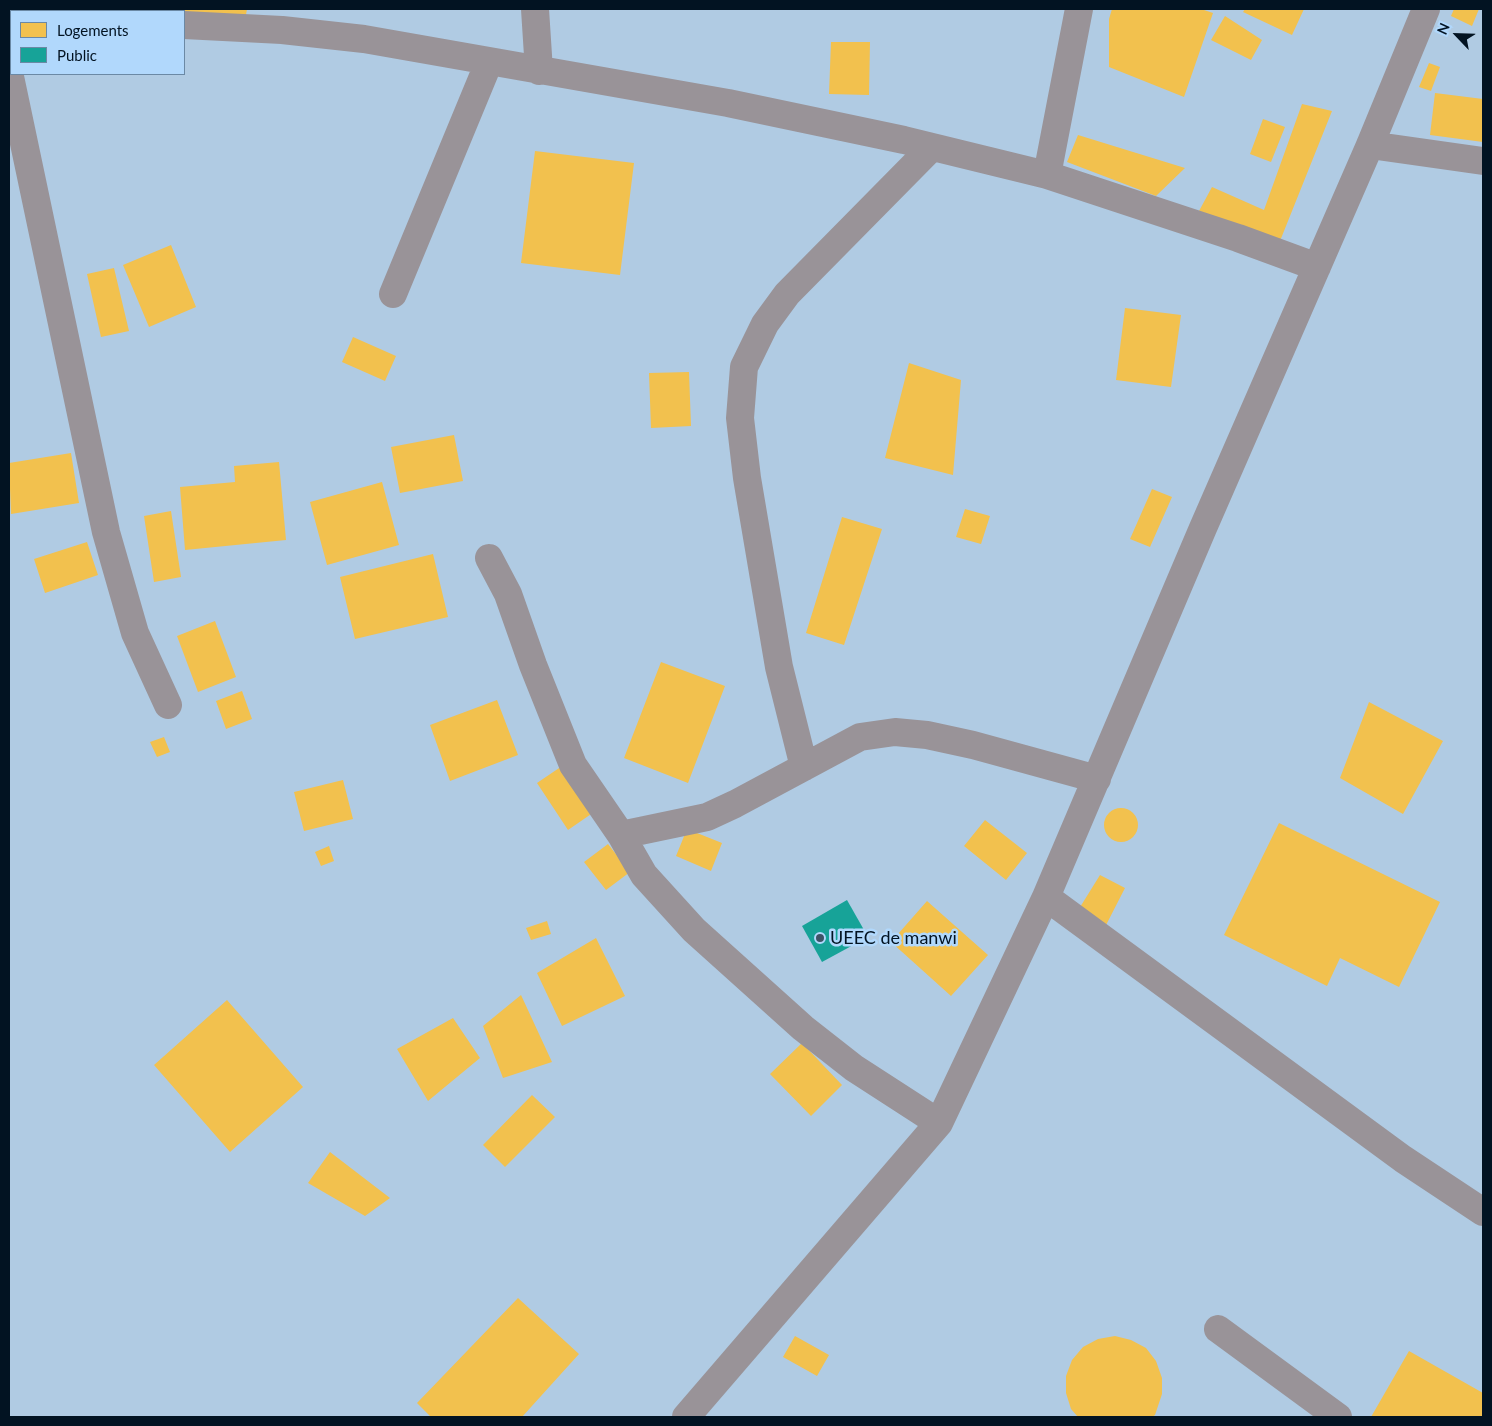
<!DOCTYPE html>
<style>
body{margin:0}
#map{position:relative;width:1492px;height:1426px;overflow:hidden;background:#b0cbe3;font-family:Lato,sans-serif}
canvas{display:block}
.frame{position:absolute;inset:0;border:10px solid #021322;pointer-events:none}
.legend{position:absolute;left:10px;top:10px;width:175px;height:65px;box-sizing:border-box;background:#b1d8fc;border:1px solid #6b89a5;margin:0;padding:6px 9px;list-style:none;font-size:15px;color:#021322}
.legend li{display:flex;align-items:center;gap:10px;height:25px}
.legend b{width:25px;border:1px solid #6b89a5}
.north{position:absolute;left:1432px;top:10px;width:50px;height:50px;-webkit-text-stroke:4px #b1d8fc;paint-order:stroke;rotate:294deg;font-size:14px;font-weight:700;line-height:20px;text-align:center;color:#021322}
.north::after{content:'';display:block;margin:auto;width:18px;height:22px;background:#021322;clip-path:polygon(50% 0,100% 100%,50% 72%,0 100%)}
</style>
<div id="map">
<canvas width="1492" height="1426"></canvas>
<div class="frame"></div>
<ul class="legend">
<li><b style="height:14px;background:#f2c14e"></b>Logements</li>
<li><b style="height:14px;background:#17a398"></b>Public</li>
</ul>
<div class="north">N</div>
</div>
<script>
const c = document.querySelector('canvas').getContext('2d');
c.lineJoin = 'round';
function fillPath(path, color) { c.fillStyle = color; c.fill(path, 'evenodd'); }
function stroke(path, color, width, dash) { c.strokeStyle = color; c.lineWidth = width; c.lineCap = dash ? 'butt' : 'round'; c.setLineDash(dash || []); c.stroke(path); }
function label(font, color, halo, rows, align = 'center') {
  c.font = font + ' Lato,sans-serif'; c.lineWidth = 5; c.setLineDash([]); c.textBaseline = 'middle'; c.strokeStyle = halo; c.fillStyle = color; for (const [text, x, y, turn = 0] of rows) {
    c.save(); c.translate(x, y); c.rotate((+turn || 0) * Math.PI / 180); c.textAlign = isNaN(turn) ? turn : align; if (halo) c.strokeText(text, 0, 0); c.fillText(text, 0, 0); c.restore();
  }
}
const homes = new Path2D(`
 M180,9H247L244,26L184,14V11H180Z
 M1112,9H1201L1213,13L1184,97L1109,67V19Z
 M1245,9H1304L1292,35L1243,12Z
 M1454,9H1479L1472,26L1451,16Z
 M1225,16L1262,40L1251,60L1211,40Z
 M831,42H870L869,95L829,94Z
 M1429,63L1440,67L1431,91L1419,87Z
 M1435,93L1483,99V142L1430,135Z
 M1302,104L1332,111L1280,241L1199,211L1212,187L1264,210Z
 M1263,119L1285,127L1271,162L1250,154Z
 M1078,135L1185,168L1156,196L1067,162Z
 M535,151L634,163L620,275L521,263Z
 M171,245L196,307L149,327L123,265Z
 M114,268L129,331L101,337L87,274Z
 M1125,308L1181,315L1171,387L1116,380Z
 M353,337L396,356L385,381L342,362Z
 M909,363L961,380L953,475L885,458Z
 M689,372L691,426L651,428L649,373Z
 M454,435L463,481L400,493L391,447Z
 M71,453L79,503L11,514L9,463Z
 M279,462L286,540L185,550L180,487L235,482L234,466Z
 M382,482L399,545L327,565L310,502Z
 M1152,489L1172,497L1150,547L1130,539Z
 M965,509L990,516L981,544L956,537Z
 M171,511L181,577L154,582L144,516Z
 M842,517L882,529L844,645L806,633Z
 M87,542L98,575L45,593L34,559Z
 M433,554L448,617L355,639L340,577Z
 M215,621L236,677L198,692L177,636Z
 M661,662L725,686L688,783L624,758Z
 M242,691L252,719L226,729L216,701Z
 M497,700L518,755L450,781L430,725Z
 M1369,702L1443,741L1403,814L1340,778Z
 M164,737L170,752L157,757L150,742Z
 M565,764L597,810L568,830L537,783Z
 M343,780L353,819L304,831L294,792Z
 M1104 825a17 17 0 1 1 34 0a17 17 0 1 1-34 0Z
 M985,820L1027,853L1006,880L964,846Z
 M1279,823L1440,902L1399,987L1340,958L1327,986L1224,935Z
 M687,829L722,843L711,871L676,856Z
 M608,844L630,872L606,890L584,862Z
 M329,846L334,861L321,866L315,852Z
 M1100,875L1125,888L1104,929L1077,912Z
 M927,901L988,955L951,996L891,942Z
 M547,921L551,934L531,940L526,928Z
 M596,938L625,996L562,1026L537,973Z
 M521,995L552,1062L503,1078L483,1026Z
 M227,1000L303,1087L230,1152L154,1065Z
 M453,1018L480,1058L428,1101L397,1049Z
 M802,1043L842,1085L811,1116L770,1074Z
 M532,1095L555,1117L505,1167L483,1145Z
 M330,1152L390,1198L365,1216L308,1183Z
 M518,1298L579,1354L522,1417H431L417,1403Z
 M795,1336L829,1355L817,1376L783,1357Z
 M1115,1336L1131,1340L1146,1348L1156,1361L1162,1378V1394L1155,1415L1152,1417H1078L1071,1409L1066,1393V1376L1072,1360L1083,1347L1098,1339Z
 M1409,1351L1483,1393V1417H1371Z`);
const public = new Path2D(`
 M847,900L868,937L822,962L802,926Z`);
const minor = new Path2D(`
 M535,9L539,71
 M9,22L11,32
 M184,25L282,30L364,39L728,103L904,140L1047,175L1238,238L1317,267
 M9,72L106,532L135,633L168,705
 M1370,145L1483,161
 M1047,175L1079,9
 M393,294L489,62
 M489,558L508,594L533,665L573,765L621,835L644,875L694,930L803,1028L854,1068L939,1123
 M804,767L779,667L747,478L740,418L744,367L765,324L787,294L932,147
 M621,835L707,817L735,804L860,737L895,732L927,735L973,745L1097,779
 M1046,897L1403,1159L1483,1212
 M1218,1329L1338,1417
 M686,1417L939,1123L1046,897L1203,528L1370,145L1426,9`);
const markers = [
 [820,938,5,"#3f5366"]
];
const poiNames = [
 ["UEEC de manwi",830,938]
];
fillPath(homes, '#f2c14e');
fillPath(public, '#17a398');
stroke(minor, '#999398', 28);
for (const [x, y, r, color] of markers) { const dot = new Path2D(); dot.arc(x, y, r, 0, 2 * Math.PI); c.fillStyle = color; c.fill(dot); stroke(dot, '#b1d8fc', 2); }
label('18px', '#021322', '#b1d8fc', poiNames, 'left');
</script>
